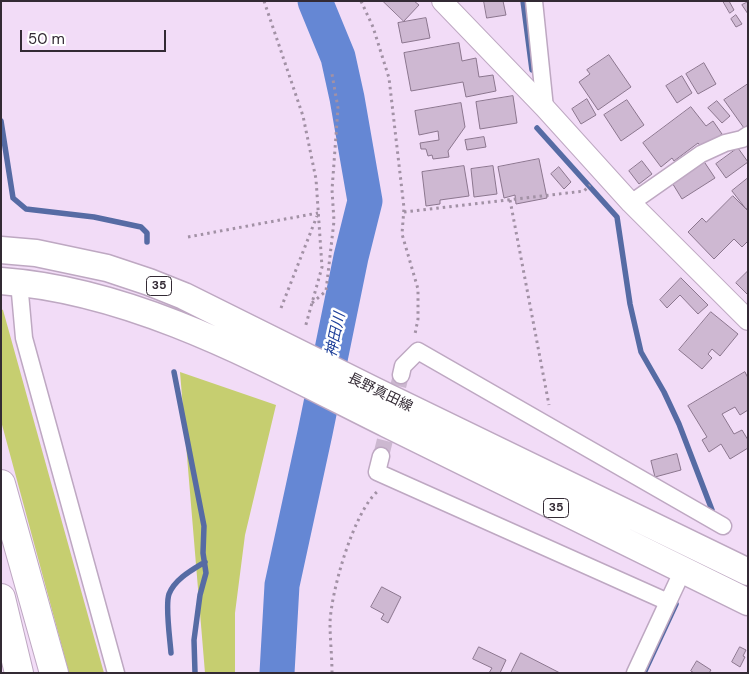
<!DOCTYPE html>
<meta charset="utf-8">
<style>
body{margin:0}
#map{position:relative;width:749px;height:674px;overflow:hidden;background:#f2dcf7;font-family:"DM Sans",sans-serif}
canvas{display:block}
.frame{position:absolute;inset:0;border:2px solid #332a34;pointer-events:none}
.scale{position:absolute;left:20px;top:30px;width:146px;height:22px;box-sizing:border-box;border:2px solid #332a34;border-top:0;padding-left:6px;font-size:15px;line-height:18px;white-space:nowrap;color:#332a34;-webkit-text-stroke:4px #fff;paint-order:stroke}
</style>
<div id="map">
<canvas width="749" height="674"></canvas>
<div class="frame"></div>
<div class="scale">50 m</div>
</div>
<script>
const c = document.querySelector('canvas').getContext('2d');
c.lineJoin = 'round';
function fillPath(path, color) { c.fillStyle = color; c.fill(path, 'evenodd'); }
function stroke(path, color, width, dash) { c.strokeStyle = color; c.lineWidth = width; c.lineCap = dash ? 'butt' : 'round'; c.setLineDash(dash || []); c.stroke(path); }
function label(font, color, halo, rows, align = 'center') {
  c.font = font + ' "DM Sans","Noto Sans JP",sans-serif'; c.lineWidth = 5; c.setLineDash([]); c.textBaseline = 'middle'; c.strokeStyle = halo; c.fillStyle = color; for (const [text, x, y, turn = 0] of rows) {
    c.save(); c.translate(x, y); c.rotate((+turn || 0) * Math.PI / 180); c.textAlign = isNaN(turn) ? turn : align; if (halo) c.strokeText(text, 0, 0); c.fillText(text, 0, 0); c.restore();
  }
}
const green = new Path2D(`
 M1,309L3,310L104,673H69L1,421Z
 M180,372L276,405L245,535L235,613V673H205Z`);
const stream = new Path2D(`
 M523,1L532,70
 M1,121L13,198L26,209L94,217L141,227L147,233V242
 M537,128L617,217L630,304L641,352L664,392L679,424L712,510
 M174,372L204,526L203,553L206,573L200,595L194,640L195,673
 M171,653C170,639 165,605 169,594C175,579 192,570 205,562
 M644,673L676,604`);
const river = new Path2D(`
 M277,673L282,585L315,433L351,257L365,201L347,98L338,57L315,1`);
const building = new Path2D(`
 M383,1H414L419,5L404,21Z
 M484,1H503L506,15L487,18Z
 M723,1H729L734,10L730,13Z
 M748,2V14L742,5Z
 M736,15L742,24L736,27L731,19Z
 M426,18L430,38L402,43L398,23Z
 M459,43L462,61L476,58L479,77L493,75L496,91L466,97L463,82L411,91L404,53Z
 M609,55L631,87L598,110L579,82L590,74L587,70Z
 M704,63L716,84L698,94L686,74Z
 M682,76L692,93L677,103L666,86Z
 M748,84V125L744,128L724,100Z
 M513,96L517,123L480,129L476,102Z
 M587,99L596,115L581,124L572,109Z
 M627,100L644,125L621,141L604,115Z
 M717,101L730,116L722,123L708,108Z
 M461,103L465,127L448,151L449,157L433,159L432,155L428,156L426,149H421L420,143L439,140L438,131L419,135L415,111Z
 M691,107L706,126L713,121L722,134L702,148L698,143L674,161L672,158L661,167L643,143Z
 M484,137L486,147L467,150L465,140Z
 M738,148L748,162L726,178L716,164Z
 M539,159L547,198L516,204L515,195L504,198L498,167Z
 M703,160L715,178L682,199L671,181Z
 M642,161L652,174L639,184L629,171Z
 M464,166L469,196L440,200V204L426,206L422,172Z
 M493,166L497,194L474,197L471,169Z
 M559,167L571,182L564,189L551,174Z
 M748,178V208L746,209L732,191Z
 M733,196L748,211V241L742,247L734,239L714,259L688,232L702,218L706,222Z
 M748,271V295L736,283Z
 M681,278L708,305L698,314L680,295L667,308L660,300Z
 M711,312L738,334L720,356L712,349L708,354L712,358L702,369L679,350Z
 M745,372L748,378V410L740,415L735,407L722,414L734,434L742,430L748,440V448L730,459L721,444L709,452L702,440L707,437L688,406Z
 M677,454L681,470L655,477L651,461Z
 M382,587L401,597L388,623L381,619L384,614L371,607Z
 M479,647L506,660L500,673H489L492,668L473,659Z
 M740,647L746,650L743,656L745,657L740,667L732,662Z
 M521,653L560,673H511Z
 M697,661L711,670L709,673H694L691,671Z`);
const minorTunnel = new Path2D(`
 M381,456L401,375`);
const path = new Path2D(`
 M264,1L303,116L316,179L322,267L305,328
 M361,1L373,27L389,78L404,208L402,234L418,289V319L415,334
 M510,200L549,405
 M404,212L584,191L590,185
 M188,237L318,213
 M312,303L326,291L334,221L332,190L338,108L332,74
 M281,308L317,216
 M332,673C332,656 330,639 330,623C331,591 354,511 378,491`);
const minor = new Path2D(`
 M534,1L545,108
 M631,203L701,154L725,143L742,139L748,135
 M19,282L24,338L116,673
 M401,375L403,366L418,351L723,526
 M381,456L377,472L668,602L683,570
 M635,673L668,602`);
const tertiary = new Path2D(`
 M442,1L545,108L631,203L748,320`);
const primary = new Path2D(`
 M1,250L36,253L107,268L149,282L184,296L373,390L748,572
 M1,281C138,291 266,364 387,424C507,483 627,543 748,602`);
const motorway = new Path2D(`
 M1,484L54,673
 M1,598L19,673`);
const shields = [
 [159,286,25],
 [556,508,25]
];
const shieldNames = [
 ["35",159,286],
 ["35",556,508]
];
const streetNames = [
 ["長野真田線",380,393,26]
];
const waterNames = [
 ["神田川",336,335,-78]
];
fillPath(green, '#c6ce70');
stroke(stream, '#566ba4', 5.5);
stroke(river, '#6587d4', 35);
fillPath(building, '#ceb8d2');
stroke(building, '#8b768e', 1);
stroke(minorTunnel, '#ccb8d0', 16, [16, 8]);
stroke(minor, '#bea8c2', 19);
stroke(tertiary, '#bea8c2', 22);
stroke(primary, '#bea8c2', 29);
stroke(motorway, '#bea8c2', 30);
stroke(path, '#a291a5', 3, [2.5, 4]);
stroke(minor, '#fff', 16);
stroke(tertiary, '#fff', 20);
stroke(primary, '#fff', 26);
stroke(motorway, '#fff', 28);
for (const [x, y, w] of shields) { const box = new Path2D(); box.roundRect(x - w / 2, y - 9.5, w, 19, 4); c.fillStyle = '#fff'; c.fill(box); stroke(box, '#332a34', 1); }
label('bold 12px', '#332a34', null, shieldNames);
label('14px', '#332a34', '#fff', streetNames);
label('italic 15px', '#1e3f99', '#fff', waterNames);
</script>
